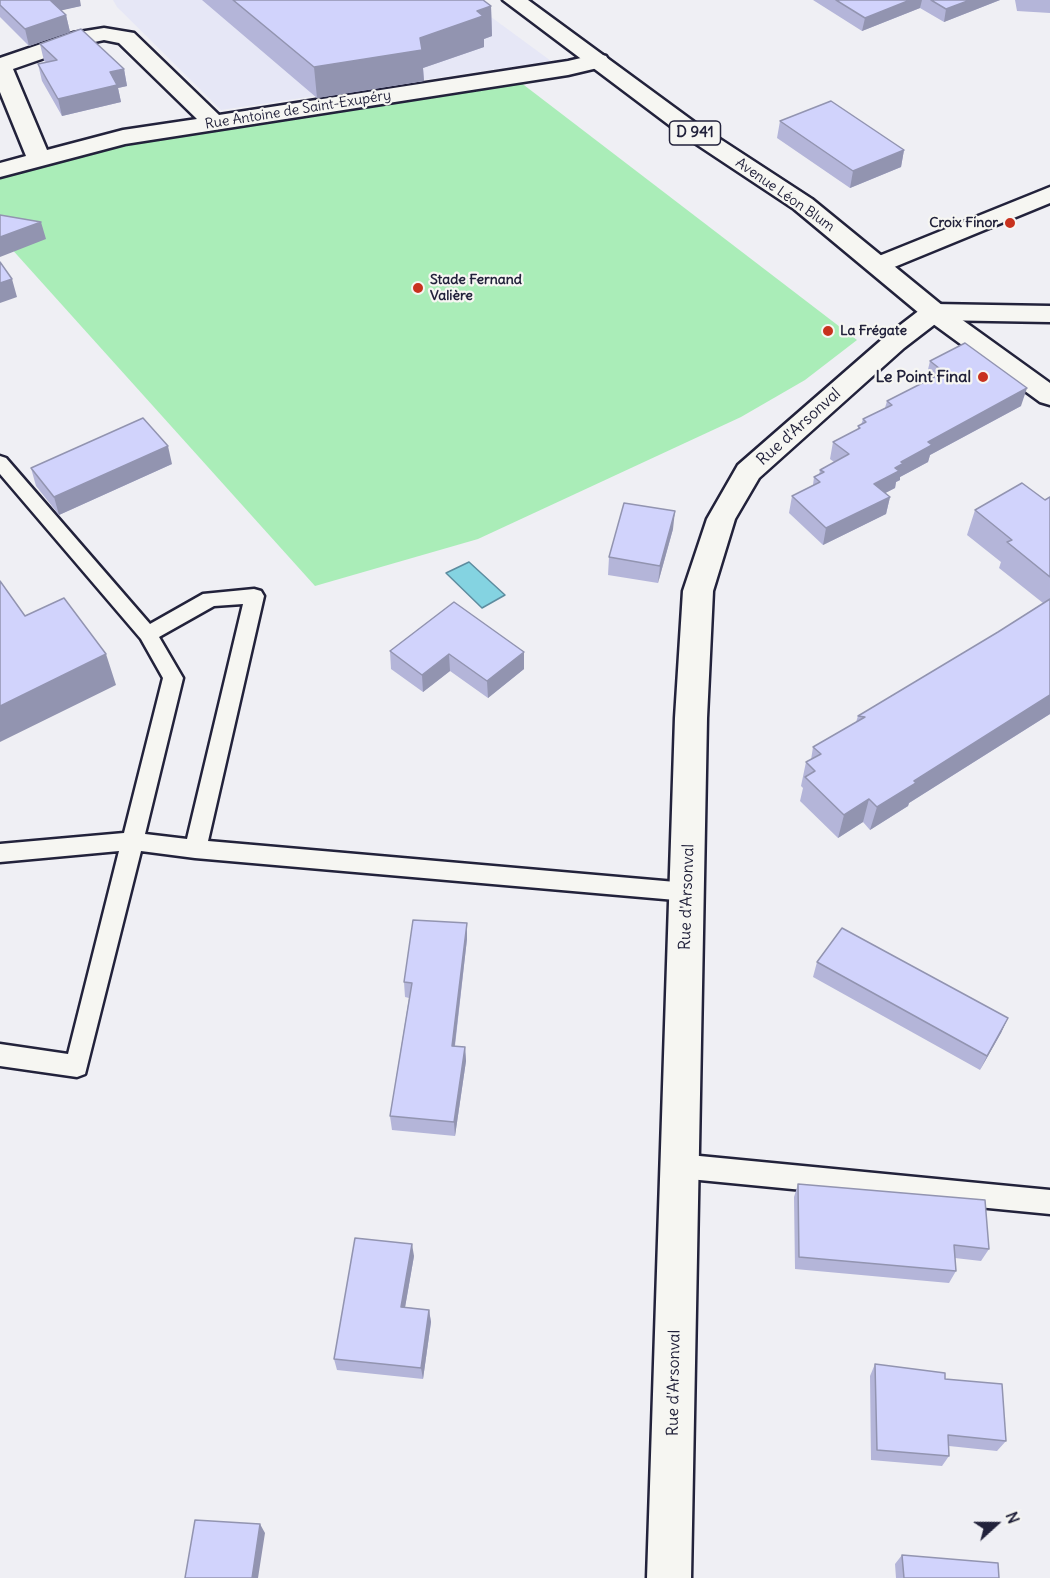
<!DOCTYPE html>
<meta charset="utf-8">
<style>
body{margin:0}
#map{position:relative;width:1050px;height:1578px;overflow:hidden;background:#efeff4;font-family:Delius,sans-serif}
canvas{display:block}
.north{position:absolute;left:966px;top:1494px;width:60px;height:60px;-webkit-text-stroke:4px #f6f6f2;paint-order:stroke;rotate:69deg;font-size:16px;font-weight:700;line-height:24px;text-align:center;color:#22223b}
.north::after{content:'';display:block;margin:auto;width:21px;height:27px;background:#22223b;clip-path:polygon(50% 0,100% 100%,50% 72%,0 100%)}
</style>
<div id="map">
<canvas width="1050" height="1578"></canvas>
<div class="north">N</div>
</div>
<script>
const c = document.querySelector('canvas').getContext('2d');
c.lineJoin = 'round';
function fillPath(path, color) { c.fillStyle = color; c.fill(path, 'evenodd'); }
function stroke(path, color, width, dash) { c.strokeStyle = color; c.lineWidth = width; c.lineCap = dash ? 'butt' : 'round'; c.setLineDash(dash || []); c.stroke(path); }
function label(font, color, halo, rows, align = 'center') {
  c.font = font + ' Delius,sans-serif'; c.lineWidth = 4.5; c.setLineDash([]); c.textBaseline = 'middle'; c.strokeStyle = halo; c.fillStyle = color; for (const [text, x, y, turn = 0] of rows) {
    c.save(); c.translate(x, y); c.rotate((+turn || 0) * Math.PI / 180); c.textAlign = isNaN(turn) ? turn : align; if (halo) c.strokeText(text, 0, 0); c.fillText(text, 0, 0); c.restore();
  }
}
const built = new Path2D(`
 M113,0H468L551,61L221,110L117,7Z`);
const green = new Path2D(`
 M520,82L857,340L805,380L741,417L478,539L315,586L0,236V178L52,161L131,143Z`);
const water = new Path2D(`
 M469,562L505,595L482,608L446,573Z`);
const service = new Path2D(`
 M0,456L6,458L150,624L203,594L254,589L261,591L264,596L208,841L687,883L695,885L698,892L695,899L687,901L195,858L141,851L85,1074L77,1077L0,1066V1044L68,1054L119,851L0,862V844L124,833L163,678L141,639L0,474ZM243,604L187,839L145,834L183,678L159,637L214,606Z
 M679,1154L1050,1190V1214L679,1178L670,1174L667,1166L670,1158Z`);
const minor = new Path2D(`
 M104,28L134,33L219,115L568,61L598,54L606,56L609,61L606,66L568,75L125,144L0,177V163L26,156L0,92V58L73,33ZM104,40L119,43L197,119L123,130L47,150L13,69L85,44Z
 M934,304L1050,306V322L934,320L925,318L921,312L925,306Z`);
const tertiary = new Path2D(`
 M934,304L943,306L947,312L943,318L904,348L759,478L735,519L713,591L707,718L691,1578H647L675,718L683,591L707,519L738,465L886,336L925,306Z`);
const secondary = new Path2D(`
 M1050,187V203L887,270L878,273L869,270L865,265L869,260Z`);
const primary = new Path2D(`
 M503,0H528L697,124L812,199L943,306L1050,383V405L1040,402L925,318L794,209L681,134Z`);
const wall = new Path2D(`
 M0,0L81,6L61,10L66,15L70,32L29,46L0,17Z
 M202,0H483L491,6L492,36L484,39V47L423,68L424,81L317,98Z
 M813,0H1000L944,22L920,8L862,31Z
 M1015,0H1050V13L1017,11Z
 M40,44L124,69L127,86L118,88L121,102L62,116L42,81L38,64L46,62L44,61Z
 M780,121L904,150L901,167L850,188L777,138Z
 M930,361L1021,406L930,455L928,462L900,477V480L896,482L895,488L885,493L890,497L886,514L823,545L789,513L792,496L813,485L814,477L819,475L820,470L834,462L830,459L833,442L858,429V426L861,425L863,419L885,408L887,401L928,380L926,378Z
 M172,464L59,515L36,486L31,468Z
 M1050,497V714L909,803L908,806L870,830L863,822L838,838L800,801L803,788L801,786L806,762L811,760L813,747L856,722L858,716L998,632L1043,603L999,568L1001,562L967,535L975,510L1045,500Z
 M673,529L658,583L608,575L609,557Z
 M454,602L524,669L488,698L450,671L423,692L391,669L390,651Z
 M467,923V939L455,1046L465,1047L466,1061L455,1136L392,1130L390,1116L409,998L405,997L404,982Z
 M817,962L1008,1018L1001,1033L980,1070L813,977Z
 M798,1184L989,1249L981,1261L955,1258L956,1271L949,1283L795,1269L794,1197Z
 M414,1256L405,1307L429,1310L431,1322L423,1379L337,1370L334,1359Z
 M875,1364L945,1379L1006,1441L997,1451L949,1446V1456L942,1466L871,1460L870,1376Z
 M902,1555L999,1578H896L895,1564Z`);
const shadedWall = new Path2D(`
 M47,0H80L81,6L50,13Z
 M910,0H922L920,8L862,31L865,18Z
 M970,0H1000L944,22L946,9Z
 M491,6L492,36L484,39V47L423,68L424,81L317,98L314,67L420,38L477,11Z
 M66,15L70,32L29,46L25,29Z
 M124,69L127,86L118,88L121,102L62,116L58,99L110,72Z
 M904,150L901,167L850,188L853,171Z
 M41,222L46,239L0,257V237Z
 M12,279L17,297L0,303V283Z
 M1027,388L1021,406L930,455L928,462L900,477V480L896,482L895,488L870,501L874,484L928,442Z
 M168,446L172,464L59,515L54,497Z
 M890,497L886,514L823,545L826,528Z
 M675,511L673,529L658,583L660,566Z
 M524,652V669L488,698L487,681Z
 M106,654L116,685L0,742V706Z
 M449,654L450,671L423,692L422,675Z
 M1050,695V714L909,803L908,806L870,830L877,807L914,781Z
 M869,799L863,822L838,838L844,815Z
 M467,923V939L453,1060L452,1046Z
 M1008,1018L1001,1033L980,1070L987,1056Z
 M465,1047L466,1061L455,1136L454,1122Z
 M412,1244L414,1256L403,1319L401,1307Z
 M429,1310L431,1322L423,1379L421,1368Z
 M260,1524L265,1533L258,1578H252Z`);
const building = new Path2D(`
 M0,0H50L66,15L25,29L0,5Z
 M233,0H483L491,6L477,11L483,16L420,38L422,50L314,67Z
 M836,0H910L865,18Z
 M931,0H970L946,9Z
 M81,29L124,69L110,72L117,85L58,99L38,64L57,60L40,44Z
 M831,101L904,150L853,171L780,121Z
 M0,215L41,222L0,237Z
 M0,262L12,279L0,283Z
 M965,343L1027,388L928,442L932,445L901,462L904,463L895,468L899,471L874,484L890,497L826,528L792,496L820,482L814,477L824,472L820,470L849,454L833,442L860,428L858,426L866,422L863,419L892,405L887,401L944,372L930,361Z
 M143,418L168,446L54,497L31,468Z
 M1022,483L1045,500L1050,497V577L1007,542L1012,540L975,510Z
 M624,503L675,511L660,566L609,557Z
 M0,581L25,616L64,598L106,654L0,706Z
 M1050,599V695L914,781L916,783L877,807L869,799L844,815L805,777L815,771L806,762L821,754L813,747L865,717L858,716L998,632Z
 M454,602L524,652L487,681L449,654L422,675L390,651Z
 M413,920L467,923L452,1046L465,1047L454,1122L390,1116L412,983L404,982Z
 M842,928L1008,1018L987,1056L817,962Z
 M798,1184L985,1200L989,1249L954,1245L956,1271L799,1257Z
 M355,1238L412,1244L401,1307L429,1310L421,1368L334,1359Z
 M875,1364L945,1373V1379L1002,1384L1006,1441L948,1435L949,1456L877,1450Z
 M195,1520L260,1524L252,1578H185Z
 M902,1555L998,1563L999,1578H904Z`);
const markers = [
 [1010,223,6,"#c8321e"],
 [418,288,6,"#c8321e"],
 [828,331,6,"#c8321e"],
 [983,377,6,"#c8321e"]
];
const farStreetnames = [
 ["Rue Antoine de Saint-Exupéry",298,110,-9],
 ["Avenue Léon Blum",785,195,35]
];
const farPoinames = [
 ["Croix Finor",998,223,"right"],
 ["Stade Fernand",430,280],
 ["Valière",430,296],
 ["La Frégate",840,331]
];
const shields = [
 [695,133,51]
];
const shieldNames = [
 ["D 941",695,133]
];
const poiNames = [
 ["Le Point Final",971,377]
];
const streetNames = [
 ["Rue d'Arsonval",799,427,-42],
 ["Rue d'Arsonval",687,897,-88],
 ["Rue d'Arsonval",674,1383,-89]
];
fillPath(built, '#e6e7f6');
fillPath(green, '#aaedb8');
fillPath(water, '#84d3e1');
stroke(water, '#5d8c9f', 1.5);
stroke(service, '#22223b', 5);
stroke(minor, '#22223b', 5);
stroke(tertiary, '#22223b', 5);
stroke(secondary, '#22223b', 5);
stroke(primary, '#22223b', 5);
fillPath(service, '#f6f6f2');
fillPath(minor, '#f6f6f2');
fillPath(tertiary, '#f6f6f2');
fillPath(secondary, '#f6f6f2');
fillPath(primary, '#f6f6f2');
fillPath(wall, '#b4b5d9');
fillPath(shadedWall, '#9294b0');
fillPath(building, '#d1d3fc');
stroke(building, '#9294b0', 1.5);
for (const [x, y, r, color] of markers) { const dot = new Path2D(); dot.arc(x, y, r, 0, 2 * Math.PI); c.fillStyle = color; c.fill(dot); stroke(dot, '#f6f6f2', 2); }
label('14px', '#22223b', '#f6f6f2', farStreetnames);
label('bold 14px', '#22223b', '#f6f6f2', farPoinames, 'left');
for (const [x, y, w] of shields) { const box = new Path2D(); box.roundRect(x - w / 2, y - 12, w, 24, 4.5); c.fillStyle = '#f6f6f2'; c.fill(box); stroke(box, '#22223b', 1.5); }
label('bold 15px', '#22223b', null, shieldNames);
label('bold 16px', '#22223b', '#f6f6f2', poiNames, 'right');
label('16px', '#22223b', '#f6f6f2', streetNames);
</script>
